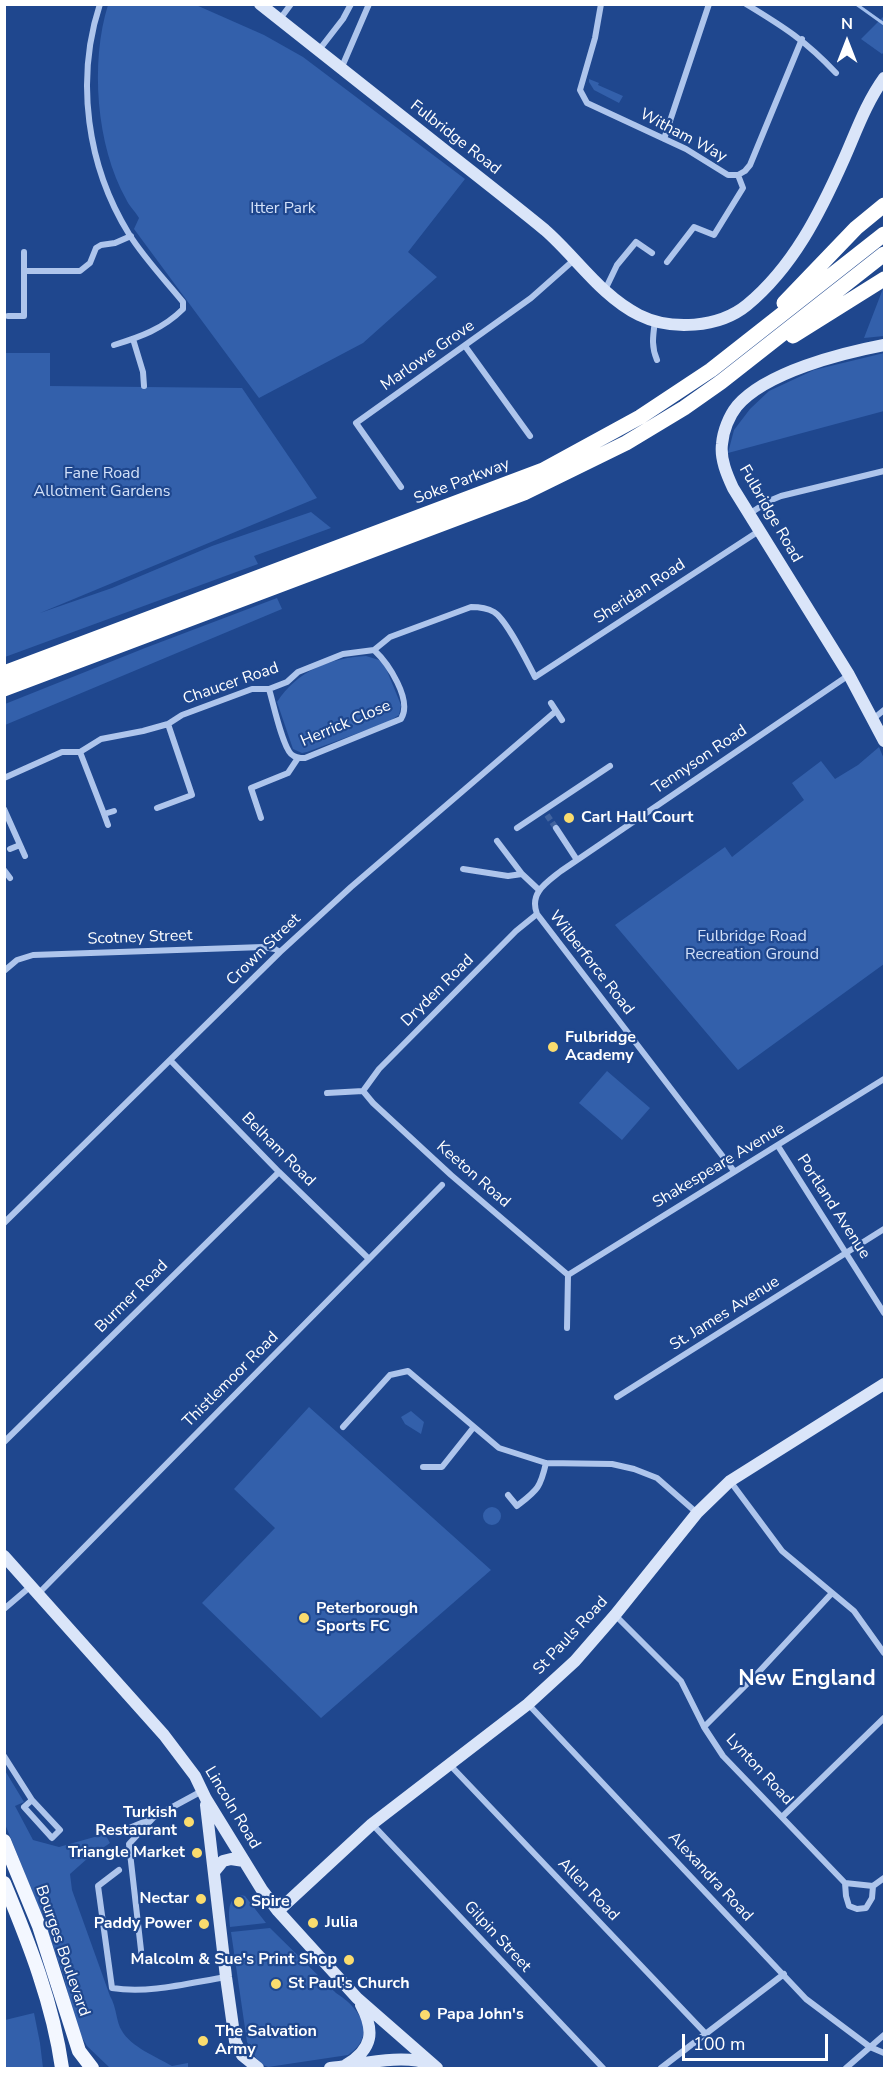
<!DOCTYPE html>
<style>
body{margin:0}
#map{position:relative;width:889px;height:2073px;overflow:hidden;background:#1f478e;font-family:"Nunito Sans",sans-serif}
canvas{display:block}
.frame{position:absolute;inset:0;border:6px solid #fff;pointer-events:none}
.north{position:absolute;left:817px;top:12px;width:60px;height:60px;-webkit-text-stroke:4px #1f478e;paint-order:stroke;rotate:0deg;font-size:16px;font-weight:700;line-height:24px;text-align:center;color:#fff}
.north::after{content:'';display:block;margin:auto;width:21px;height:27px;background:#fff;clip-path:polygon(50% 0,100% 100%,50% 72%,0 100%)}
.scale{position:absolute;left:682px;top:2034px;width:146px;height:27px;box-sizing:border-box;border:3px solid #fff;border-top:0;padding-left:8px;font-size:18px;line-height:21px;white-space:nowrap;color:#fff;-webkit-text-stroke:4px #1f478e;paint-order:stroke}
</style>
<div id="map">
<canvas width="889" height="2073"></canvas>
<div class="frame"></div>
<div class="north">N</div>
<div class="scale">100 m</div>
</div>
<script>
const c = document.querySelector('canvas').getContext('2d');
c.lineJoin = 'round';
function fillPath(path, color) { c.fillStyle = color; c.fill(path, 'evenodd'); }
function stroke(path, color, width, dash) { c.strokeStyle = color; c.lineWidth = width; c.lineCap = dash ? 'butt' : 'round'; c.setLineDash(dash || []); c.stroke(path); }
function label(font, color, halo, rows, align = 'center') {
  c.font = font + ' "Nunito Sans",sans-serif'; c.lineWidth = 4.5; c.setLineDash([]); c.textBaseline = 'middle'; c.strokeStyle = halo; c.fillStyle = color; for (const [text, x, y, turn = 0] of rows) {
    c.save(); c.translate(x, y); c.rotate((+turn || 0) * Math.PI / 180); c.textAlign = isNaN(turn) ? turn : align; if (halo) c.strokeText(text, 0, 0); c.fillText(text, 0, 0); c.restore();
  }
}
const green = new Path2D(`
 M108,5H196L264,35L303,57L465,179L408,252L437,277L363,343L259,398L134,229L139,218C135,211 129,206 126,199C96,146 90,62 108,5Z
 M884,16V52L882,54L861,39Z
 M589,79L599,83L598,85L623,96L619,103L594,90L589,82Z
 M884,286V336L864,338Z
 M5,353H50V386L242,388L317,498L40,613L112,588L212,546L311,512L331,528L254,556L258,564L5,657Z
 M884,353V411L728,453L734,430L750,409L769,391L814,370Z
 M277,598L282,609L5,725V704L145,648Z
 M366,656L379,660L385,666L401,705L399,715L388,722L307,752L302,753L293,749L277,702C297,671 330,658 366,656Z
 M879,747L884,759V964L738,1070L615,925L725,847L732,857L804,800L792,783L821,761L835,779L858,765Z
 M607,1071L650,1108L622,1140L579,1103Z
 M309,1407L491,1570L321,1718L202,1603L275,1528L234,1489Z
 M411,1411L424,1422L421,1434L405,1424L401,1417Z
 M483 1516a9 9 0 1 1 18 0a9 9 0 1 1-18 0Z
 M4,1769L24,1802L15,1806L33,1840L59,1847L105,1834L110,1843L88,1858L70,1874L72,1890L110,1996C117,2008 116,2022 122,2031C130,2046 158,2058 172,2066L188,2063V2068H110L87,2046L77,2029L64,1978L46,1926L5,1824Z
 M241,1895L245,1896L266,1923L230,1927C229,1914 226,1899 241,1895Z
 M270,1928L336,1993C360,2008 378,2035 348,2055L268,2067L263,2065L256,2058L247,2042L231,1932Z
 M34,2013L40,2043L43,2068H5V2020Z`);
const stream = new Path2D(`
 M856,4L884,24`);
const streetTunnel = new Path2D(`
 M547,815L556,828`);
const street = new Path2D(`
 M100,4C75,80 87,166 129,234C144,258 165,280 183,302V309C163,329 140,337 114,345
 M601,4L595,38L580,90L587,103L686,149L728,175H738L743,188L714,235L694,227L667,262
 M746,4C784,27 806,41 836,73
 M280,19L291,4
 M319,50L343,19L351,4
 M341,69L369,4
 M664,139L709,4
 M738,175L745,171L750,165L802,39
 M24,271H80L90,263L96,248L101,245L115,243L131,236
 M605,290L617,265L636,242L652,253
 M8,316H24V252
 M655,321C653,336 651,346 657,360
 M133,339L143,372L144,386
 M465,346L530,436
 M401,487L356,423L531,298L575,259
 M749,514L769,501L781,496L884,471
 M269,689C273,702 282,745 291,754C295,758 300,758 305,758L401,719C413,700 388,663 374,650
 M551,703L562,720
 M873,719L884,710
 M80,752L104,814L114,811
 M4,778L62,752H80L101,739L143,731L168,724L182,715L252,689H269L287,682L298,672L343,654L374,650L390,637L471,607C479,607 487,608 494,612C507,620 527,662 535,677L759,531
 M157,808L192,795L168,724
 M4,809L25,856
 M104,814L108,825
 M261,818L251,788L288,773L298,758
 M517,828L610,766
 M556,828L577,860
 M497,841L522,874L539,890
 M10,849L20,845
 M463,869L508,876L522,874
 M4,870L10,878
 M4,971L17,960L33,955L263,947L275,949L280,952
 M170,1060L279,1172L368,1258
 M363,1091L373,1103L451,1175L568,1275
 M363,1091L379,1069L516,931L537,914
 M327,1093L363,1091
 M778,1146L884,1313
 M734,1171L537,914C529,893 546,883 561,871L849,675
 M4,1223L280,952L351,887L556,711
 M568,1275L884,1079
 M567,1328L568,1275
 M617,1397L884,1229
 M343,1427L390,1375L408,1371L499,1448L546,1463L612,1464L634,1469L657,1478L697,1513
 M4,1442L279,1172
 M423,1467H442L473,1428
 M730,1481L782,1551L854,1611L884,1653
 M508,1495L517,1506C537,1490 540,1489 546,1463
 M38,1594L442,1185
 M4,1609L31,1586
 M615,1615L681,1681L704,1727L723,1756L845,1883
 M528,1704L806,1999L870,2047L884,2053
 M704,1727L755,1676L832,1593
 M4,1756L32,1800L60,1830L52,1838L24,1807L32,1800
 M450,1765L706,2034
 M783,1816L884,1718
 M372,1824L603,2068
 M122,1831L151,1819
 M119,1870L98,1886L112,1988C149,1994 189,1983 226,1977
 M873,1886L872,1898L866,1908L857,1909L849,1906L846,1896L845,1883L873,1886L884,1878
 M142,1959L129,1844L154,1817L202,1791
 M661,2068L784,1974
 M846,2068L884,2035`);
const secondary = new Path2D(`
 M260,4C316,48 372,93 428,137C467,168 506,198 545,230C576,257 601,296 639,315C671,331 719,328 747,305C793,267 820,213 844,159C856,132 866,103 884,78
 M884,345C842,353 766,372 737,406C729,416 723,431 722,444C720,459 727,475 733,488L849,675L884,741
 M4,1556L164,1735L195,1776L206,1799L262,1890L278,1911L357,1998L437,2068
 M206,1805L226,1977L235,2041L242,2055L258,2068
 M214,1872L223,1861L231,1859L244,1861
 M278,1911L372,1824L528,1704L575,1661L615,1615L697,1513L730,1481L884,1384
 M346,2065C373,2049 375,2031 361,2005
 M330,2068C359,2065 402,2053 430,2064`);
const primary = new Path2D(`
 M4,1841L39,1926L79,2051L92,2068
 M4,1883C29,1943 53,2004 62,2068`);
const highway = new Path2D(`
 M784,303L856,228L884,205
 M793,336L884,279
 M4,673L543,470L640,417L711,370L884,234
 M4,689L524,493L626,443L684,408L721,382L884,254`);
const markers = [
 [569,818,6,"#fadc6e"],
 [553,1047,6,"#fadc6e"],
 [304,1618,6,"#fadc6e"],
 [189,1822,6,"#fadc6e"],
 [197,1853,6,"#fadc6e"],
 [201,1899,6,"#fadc6e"],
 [239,1902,6,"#fadc6e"],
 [313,1923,6,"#fadc6e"],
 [204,1924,6,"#fadc6e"],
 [349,1960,6,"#fadc6e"],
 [276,1984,6,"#fadc6e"],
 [425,2015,6,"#fadc6e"],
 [203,2041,6,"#fadc6e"]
];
const streetNames = [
 ["Witham Way",683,136,28],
 ["Fulbridge Road",455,138,38],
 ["Marlowe Grove",428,356,-35],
 ["Soke Parkway",462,482,-21],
 ["Fulbridge Road",770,514,60],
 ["Sheridan Road",640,592,-33],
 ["Chaucer Road",231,684,-19],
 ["Herrick Close",346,724,-23],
 ["Tennyson Road",700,760,-34],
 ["Scotney Street",140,938,-2],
 ["Crown Street",264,950,-44],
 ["Wilberforce Road",591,963,52],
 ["Dryden Road",438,991,-45],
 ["Belham Road",278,1150,45],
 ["Shakespeare Avenue",719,1166,-31],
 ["Keeton Road",473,1175,41],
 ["Portland Avenue",833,1207,57],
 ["Burmer Road",132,1297,-45],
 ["St. James Avenue",725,1314,-32],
 ["Thistlemoor Road",231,1380,-45],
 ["St Pauls Road",571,1636,-47],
 ["Lynton Road",759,1770,47],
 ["Lincoln Road",232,1808,59],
 ["Alexandra Road",710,1877,47],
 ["Allen Road",588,1890,46],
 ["Gilpin Street",497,1937,47],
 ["Bourges Boulevard",62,1951,71]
];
const parkNames = [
 ["Itter Park",283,209],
 ["Fane Road",102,474],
 ["Allotment Gardens",102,492],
 ["Fulbridge Road",752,937],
 ["Recreation Ground",752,955]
];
const poiNames = [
 ["Carl Hall Court",581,818],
 ["Fulbridge",565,1038],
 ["Academy",565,1056],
 ["Peterborough",316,1609],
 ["Sports FC",316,1627],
 ["Turkish",177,1813,"right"],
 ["Restaurant",177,1831,"right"],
 ["Triangle Market",185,1853,"right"],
 ["Nectar",189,1899,"right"],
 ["Spire",251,1902],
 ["Julia",325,1923],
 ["Paddy Power",192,1924,"right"],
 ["Malcolm & Sue's Print Shop",337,1960,"right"],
 ["St Paul's Church",288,1984],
 ["Papa John's",437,2015],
 ["The Salvation",215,2032],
 ["Army",215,2050]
];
const districtNames = [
 ["New England",807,1680]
];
fillPath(green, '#3360ab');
stroke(stream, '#a1bfee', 3);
stroke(streetTunnel, '#41639f', 6, [6, 3]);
stroke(street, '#aec5ec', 6);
stroke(secondary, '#dae5f9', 12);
stroke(primary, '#f3f7ff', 14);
stroke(highway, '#fff', 15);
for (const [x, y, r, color] of markers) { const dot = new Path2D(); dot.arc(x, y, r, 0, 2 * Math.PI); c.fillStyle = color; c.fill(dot); stroke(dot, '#1f478e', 2); }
label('16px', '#fff', '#1f478e', streetNames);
label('16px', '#d3e1f9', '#1f478e', parkNames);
label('bold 16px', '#fff', '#1f478e', poiNames, 'left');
label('bold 22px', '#fff', '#1f478e', districtNames);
</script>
